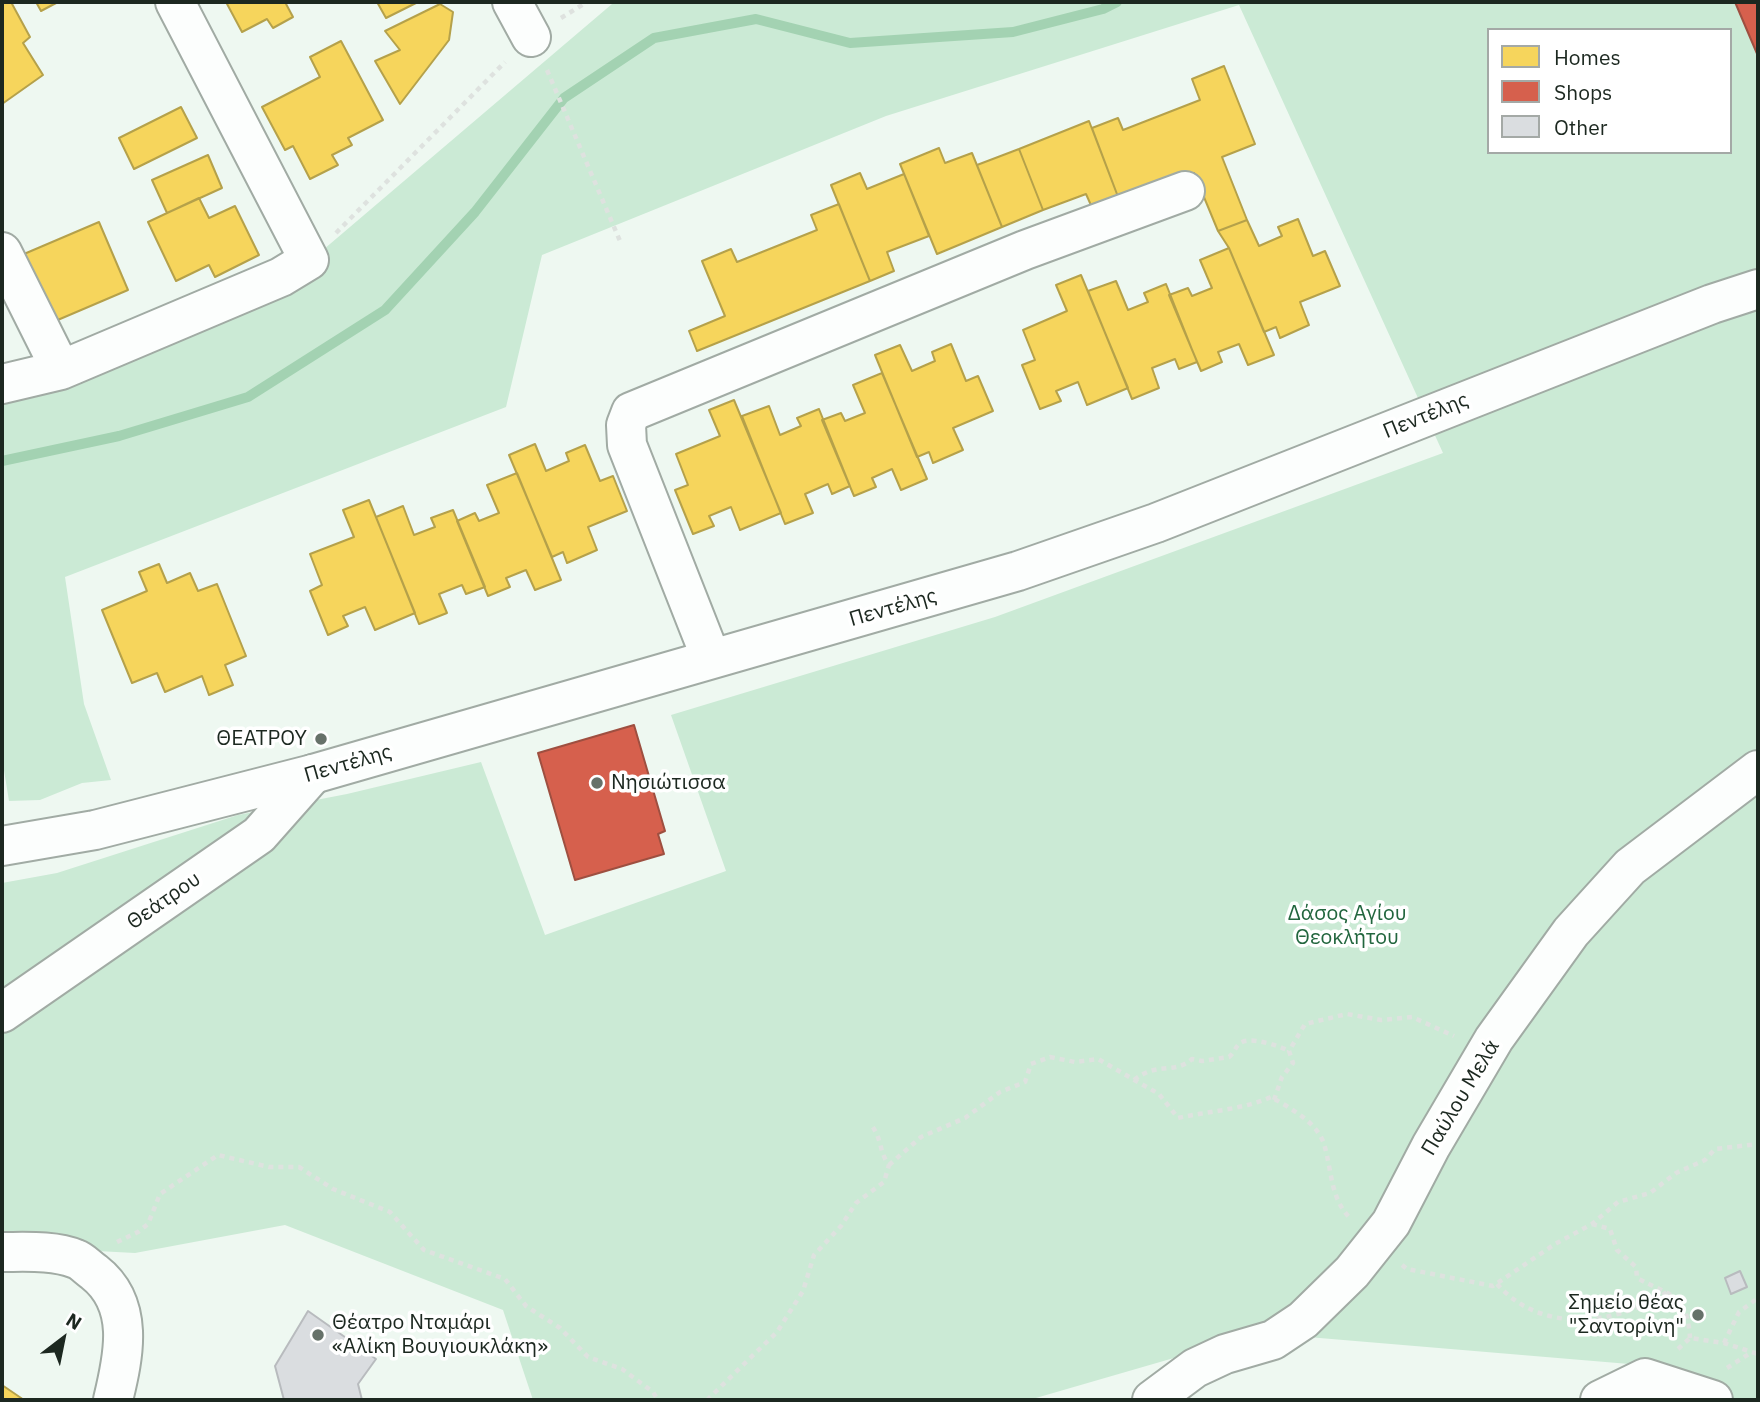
<!DOCTYPE html>
<meta charset="utf-8">
<style>
body{margin:0}
#map{position:relative;width:1760px;height:1402px;overflow:hidden;background:#eef8f1;font-family:"IBM Plex Sans",sans-serif}
canvas{display:block}
.frame{position:absolute;inset:0;border:4px solid #1c2820;pointer-events:none}
.legend{position:absolute;left:1487px;top:28px;width:245px;height:126px;box-sizing:border-box;background:#fff;border:2px solid #a4a9a6;margin:0;padding:9px 12px;list-style:none;font-size:21px;color:#1c2820}
.legend li{display:flex;align-items:center;gap:14px;height:35px}
.legend b{width:35px;border:2px solid #a4a9a6}
.north{position:absolute;left:28px;top:1304px;width:70px;height:70px;-webkit-text-stroke:5px #fff;paint-order:stroke;rotate:32deg;font-size:19px;font-weight:700;line-height:28px;text-align:center;color:#1c2820}
.north::after{content:'';display:block;margin:auto;width:24px;height:32px;background:#1c2820;clip-path:polygon(50% 0,100% 100%,50% 72%,0 100%)}
</style>
<div id="map">
<canvas width="1760" height="1402"></canvas>
<div class="frame"></div>
<ul class="legend">
<li><b style="height:19px;background:#f6d55c"></b>Homes</li>
<li><b style="height:19px;background:#d6604d"></b>Shops</li>
<li><b style="height:19px;background:#dadde0"></b>Other</li>
</ul>
<div class="north">N</div>
</div>
<script>
const c = document.querySelector('canvas').getContext('2d');
c.lineJoin = 'round';
function fillPath(path, color) { c.fillStyle = color; c.fill(path, 'evenodd'); }
function stroke(path, color, width, dash) { c.strokeStyle = color; c.lineWidth = width; c.lineCap = dash ? 'butt' : 'round'; c.setLineDash(dash || []); c.stroke(path); }
function label(font, color, halo, rows, align = 'center') {
  c.font = font + ' "IBM Plex Sans",sans-serif'; c.lineWidth = 7; c.setLineDash([]); c.textBaseline = 'middle'; c.strokeStyle = halo; c.fillStyle = color; for (const [text, x, y, turn = 0] of rows) {
    c.save(); c.translate(x, y); c.rotate((+turn || 0) * Math.PI / 180); c.textAlign = isNaN(turn) ? turn : align; if (halo) c.strokeText(text, 0, 0); c.fillText(text, 0, 0); c.restore();
  }
}
const green = new Path2D(`
 M621,2H1758V1400H1721L1653,1366L1260,1333L1029,1400H533L503,1310L285,1225L135,1253L2,1246V883L57,873L238,815L347,794L481,762L545,935L726,871L671,715L995,617L1443,453L1239,5L886,116L542,255L506,407L65,577L84,704L111,780L82,783L40,800L9,801L2,758V390L263,301L612,4ZM1489,30H1730V152H1489Z`);
const homes = new Path2D(`
 M2,2H11L30,37L23,43L43,75L2,104Z
 M36,2H58L41,11Z
 M226,2H285L293,17L273,28L267,19L242,32Z
 M377,2H418L386,18Z
 M440,4L453,12L449,40L400,104L375,61L400,50L385,31Z
 M341,41L383,120L348,138L352,145L332,155L338,165L310,179L293,146L285,150L262,107L320,77L310,57Z
 M1224,66L1255,144L1222,157L1247,220L1218,231L1194,173L1120,202L1092,128L1118,118L1123,130L1200,100L1192,79Z
 M181,107L197,138L134,169L119,138Z
 M1089,121L1120,202L1094,212L1086,194L1043,210L1019,149Z
 M939,148L945,163L972,153L1002,227L937,254L900,164Z
 M1019,149L1043,210L1002,227L977,165Z
 M208,155L222,188L167,213L152,180Z
 M860,173L867,189L904,174L929,236L887,252L894,271L870,281L831,185Z
 M199,198L209,218L235,206L259,255L215,277L209,265L176,281L148,222Z
 M839,204L870,281L697,351L689,331L725,316L702,261L731,249L737,262L817,230L811,215Z
 M1298,219L1313,256L1325,251L1340,286L1300,302L1309,325L1280,338L1276,327L1264,332L1229,248L1218,231L1247,220L1259,246L1282,236L1278,227Z
 M99,222L128,290L53,322L24,254Z
 M1229,248L1274,355L1248,365L1239,344L1218,352L1222,362L1201,371L1169,295L1188,288L1192,296L1212,288L1200,260Z
 M1081,275L1128,388L1087,405L1078,382L1056,391L1061,401L1040,409L1022,365L1035,360L1023,330L1067,311L1056,285Z
 M1116,281L1128,310L1148,302L1144,293L1166,284L1197,362L1179,369L1175,359L1152,368L1159,388L1132,399L1088,291Z
 M951,344L966,381L978,376L993,411L953,428L963,450L933,463L929,452L917,457L875,355L900,345L912,371L935,361L932,352Z
 M882,373L927,479L901,490L892,469L872,478L876,487L854,496L822,420L841,413L845,421L865,413L853,385Z
 M734,400L781,513L740,530L731,507L709,516L714,526L693,534L675,490L688,485L676,454L720,436L709,410Z
 M769,406L780,435L801,426L797,418L819,409L850,486L832,494L828,484L805,494L813,513L785,524L742,416Z
 M535,444L546,471L569,461L566,453L585,445L600,481L613,476L627,511L588,527L597,550L567,563L563,552L552,557L509,455Z
 M517,473L561,580L535,590L526,570L506,578L510,587L488,596L457,521L475,513L479,521L499,513L487,485Z
 M369,500L415,613L375,630L365,607L343,616L348,626L328,635L310,591L322,585L310,554L354,537L343,510Z
 M403,506L414,535L435,527L431,518L453,510L485,587L466,594L462,585L439,594L447,613L419,624L376,517Z
 M159,564L167,583L190,573L198,591L217,584L246,656L225,665L233,685L209,695L202,676L165,692L157,673L132,683L102,610L147,591L139,572Z
 M2,1385L24,1400H2Z`);
const shops = new Path2D(`
 M1735,2H1758V56Z
 M634,725L665,831L658,834L664,854L575,880L538,753Z`);
const stream = new Path2D(`
 M2,461L119,436L248,397L385,310L475,212L564,98L654,38L756,19L850,43L1013,32L1103,9L1117,2`);
const building = new Path2D(`
 M1740,1271L1747,1287L1731,1294L1725,1278Z
 M308,1311L376,1359L358,1384L362,1400H284L275,1366Z`);
const path = new Path2D(`
 M561,18L587,2
 M547,70L620,241
 M336,233L505,62
 M1134,1080C1158,1061 1174,1075 1192,1059L1202,1061L1229,1057C1234,1053 1235,1048 1239,1044C1248,1035 1280,1046 1289,1051
 M1274,1100L1282,1077L1293,1063L1289,1051L1305,1024L1347,1014L1381,1020L1412,1017L1454,1036
 M889,1165L921,1137L965,1118L1000,1092L1025,1082L1031,1064L1050,1057L1075,1062L1098,1059L1159,1094L1178,1118C1209,1111 1241,1110 1271,1097C1290,1108 1317,1122 1324,1144C1332,1170 1330,1197 1349,1217
 M1592,1224L1610,1229L1617,1250L1636,1267L1637,1278C1672,1297 1687,1293 1690,1338
 M117,1242L138,1232L148,1224L160,1194L218,1155L269,1167H299L333,1189L390,1212L424,1250L505,1279L526,1306L560,1328L588,1357L622,1369L653,1392L658,1400
 M1402,1265L1407,1269L1493,1286L1555,1244L1592,1224L1618,1202L1650,1193L1676,1173L1705,1160L1715,1149L1758,1144
 M1497,1284C1542,1335 1616,1325 1667,1292
 M1724,1343L1739,1312L1758,1298
 M1678,1349L1690,1338L1724,1343L1758,1354
 M1727,1368L1752,1352
 M707,1400L777,1332L803,1291L814,1255L841,1226L856,1203L884,1182L889,1165C879,1152 882,1139 872,1126`);
const street = new Path2D(`
 M512,2L531,37
 M2,252L61,370L2,384
 M61,370L281,277L309,260L175,2
 M711,658L627,445L626,425L631,412L1025,250L1185,191
 M2,1013L259,835L313,774
 M2,1252C25,1252 54,1250 76,1259C82,1261 88,1268 94,1272C135,1304 124,1355 113,1400
 M1152,1400L1195,1368L1225,1354L1273,1340L1303,1320L1352,1272L1391,1223L1431,1146L1494,1039L1571,932L1630,867L1758,770
 M1600,1400L1645,1378L1713,1400`);
const secondary = new Path2D(`
 M2,846L95,830L313,774L1018,571L1156,523L1712,304L1758,289`);
const markers = [
 [321,739,7,"#667169"],
 [597,783,7,"#667169"],
 [1698,1315,7,"#667169"],
 [318,1335,7,"#667169"]
];
const streetNames = [
 ["Πεντέλης",1426,416,-22],
 ["Πεντέλης",893,608,-16],
 ["Πεντέλης",348,764,-16],
 ["Θεάτρου",164,901,-35],
 ["Παύλου Μελά",1461,1098,-59]
];
const poiNames = [
 ["ΘΕΑΤΡΟΥ",307,739],
 ["Νησιώτισσα",611,783,"left"],
 ["Σημείο θέας",1684,1303],
 ["\"Σαντορίνη\"",1684,1327],
 ["Θέατρο Νταμάρι",332,1323,"left"],
 ["«Αλίκη Βουγιουκλάκη»",332,1347,"left"]
];
const parkNames = [
 ["Δάσος Αγίου",1347,914],
 ["Θεοκλήτου",1347,938]
];
fillPath(green, '#cbead5');
fillPath(homes, '#f6d55c');
stroke(homes, '#b5a14a', 2);
fillPath(shops, '#d6604d');
stroke(shops, '#9e4f40', 2);
stroke(stream, '#a3d2b2', 10);
fillPath(building, '#dadde0');
stroke(building, '#b8bbbe', 2);
stroke(street, '#a1aba4', 42);
stroke(secondary, '#a1aba4', 42);
stroke(path, '#dee2df', 4.5, [5, 5]);
stroke(street, '#fcfefd', 38);
stroke(secondary, '#fcfefd', 38);
for (const [x, y, r, color] of markers) { const dot = new Path2D(); dot.arc(x, y, r, 0, 2 * Math.PI); c.fillStyle = color; c.fill(dot); stroke(dot, '#fff', 2.5); }
label('21px', '#1c2820', '#fff', streetNames);
label('21px', '#1c2820', '#fff', poiNames, 'right');
label('21px', '#22663e', '#fff', parkNames);
</script>
